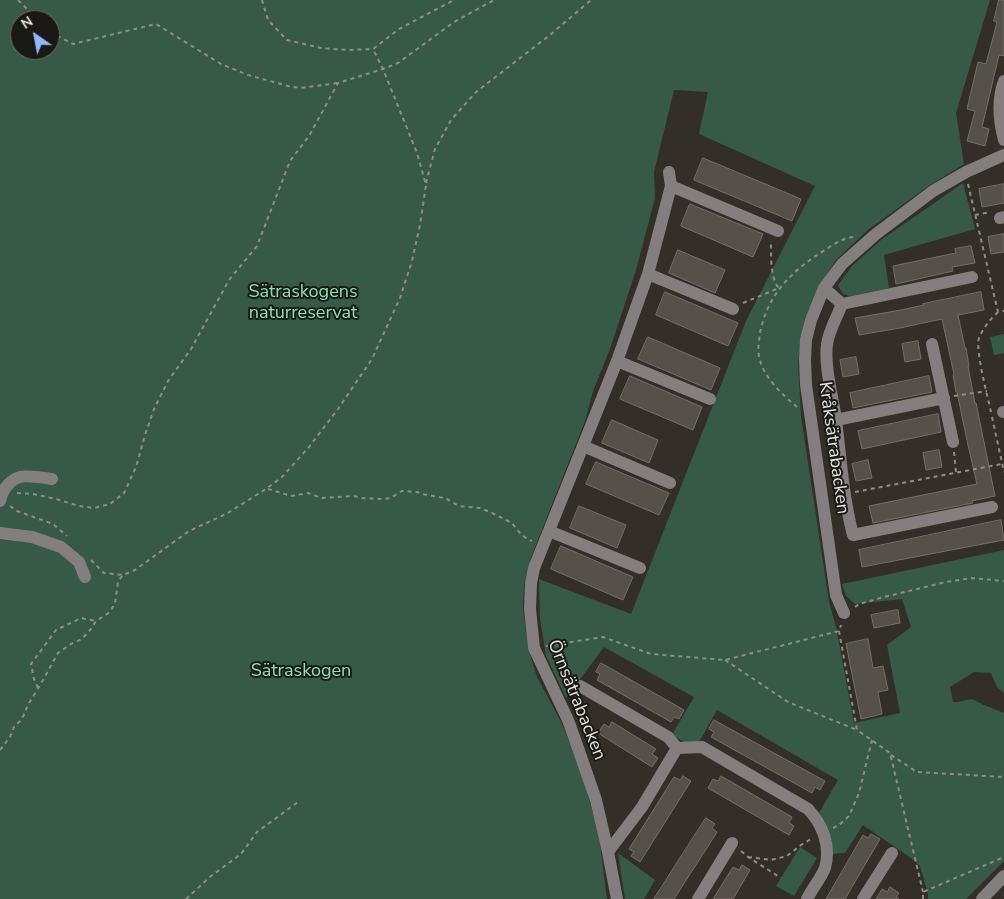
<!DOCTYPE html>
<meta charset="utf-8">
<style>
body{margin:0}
#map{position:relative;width:1004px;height:899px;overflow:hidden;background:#332f28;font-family:"Nunito Sans",sans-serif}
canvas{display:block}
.north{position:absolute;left:10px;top:10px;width:50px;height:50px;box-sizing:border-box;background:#1a1814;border:1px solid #6c6a65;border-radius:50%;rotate:327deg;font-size:14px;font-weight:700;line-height:20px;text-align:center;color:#e7e4df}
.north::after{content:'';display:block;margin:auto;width:18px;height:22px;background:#8fb8fd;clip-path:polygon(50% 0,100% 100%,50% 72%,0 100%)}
</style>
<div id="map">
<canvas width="1004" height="899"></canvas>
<div class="north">N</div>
</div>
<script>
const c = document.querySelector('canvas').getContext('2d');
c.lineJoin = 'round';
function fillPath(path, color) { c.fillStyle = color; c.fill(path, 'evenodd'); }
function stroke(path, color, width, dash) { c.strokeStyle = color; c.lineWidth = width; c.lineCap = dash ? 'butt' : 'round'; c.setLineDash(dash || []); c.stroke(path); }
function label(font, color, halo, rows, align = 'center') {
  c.font = font + ' "Nunito Sans",sans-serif'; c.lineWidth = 4; c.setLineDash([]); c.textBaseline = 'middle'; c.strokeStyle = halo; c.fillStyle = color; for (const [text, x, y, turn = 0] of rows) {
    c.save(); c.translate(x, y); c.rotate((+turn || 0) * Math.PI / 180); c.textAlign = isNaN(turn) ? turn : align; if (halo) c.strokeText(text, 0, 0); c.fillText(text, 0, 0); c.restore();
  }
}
const green = new Path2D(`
 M0,0H990L956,113L964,164L927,187L869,229L836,260L819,286L805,318L798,362L801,416L829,602L836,627L854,723L900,713L887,645L911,627L902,599L855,604L846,596L842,584L1004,550V693L997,687L991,673L974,672L950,687L953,702H957L972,699L984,705L1004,713V861L966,899H928V894L920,866L911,858L863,825L845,853L831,854L819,813L838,780L717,710L699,742H684L672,735L694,697L604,647L566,698L546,656L540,618L539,579L631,614L746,321L815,186L699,134L708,92L674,90L654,172L655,198L636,270L610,349L593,391L585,421L530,560L524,585L523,608L528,648L537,677L561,722L582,773L599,836L607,899H0ZM20,20H50V50H20Z
 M963,183L975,229L884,255L889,288L850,296L843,294L838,285L852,266L881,240Z
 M1004,334V353L994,355L990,337Z
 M800,847L817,858L794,896L776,886Z
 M618,853L655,880L644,899H625Z`);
const building = new Path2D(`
 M999,0H1004V56L999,55L982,127L989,129L985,146L967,141L975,111L967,109L978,62L986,64L997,22L994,21Z
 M703,158L801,199L792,221L694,180Z
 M1004,184V203L982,207L979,189Z
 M690,204L763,234L753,257L681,226Z
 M1004,234V252L991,254L988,237Z
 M971,246L975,263L952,267L953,271L896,284L893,266L956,253L955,249Z
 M678,250L725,270L715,293L669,273Z
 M665,292L738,323L728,346L656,315Z
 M981,292L984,310L958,315L965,348H966L969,366H968L975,403H976L995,496L972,501L973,503L873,523L869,506L977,484L968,445L957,392H956L953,375L954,374L942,319L900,328L859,335L855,318L901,310L924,305L923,304Z
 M648,337L720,368L711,390L638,359Z
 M918,341L921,359L905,362L902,344Z
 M856,357L859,374L843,377L840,360Z
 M630,376L702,407L693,430L620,399Z
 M929,376L932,392L853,408L850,393Z
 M938,414L941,432L862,449L858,431Z
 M612,420L658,440L649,463L602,443Z
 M939,450L942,467L926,470L923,453Z
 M868,460L872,478L856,481L852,464Z
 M596,462L669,493L659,515L586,484Z
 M579,506L626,525L617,548L570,528Z
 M1001,520L1004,540L862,567L859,550Z
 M561,546L633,577L623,600L551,569Z
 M898,610L900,623L874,628L871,615Z
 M868,639L873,668L883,666L888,690L878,692L882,714L861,719L846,644Z
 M601,663L684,710L679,719L674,717L671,722L597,680L600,674L596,672Z
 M714,720L825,781L820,790L815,787L812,793L711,737L714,732L709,729Z
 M612,722L656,749L652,754L658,758L652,767L598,733L604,724L609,727Z
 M683,776L691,781L640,862L631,856L634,852L629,849L674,777L680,780Z
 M721,776L792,817L789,823L794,826L789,835L708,788L713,779L718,781Z
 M706,818L715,824L712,828L717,832L712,840L674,899H654Z
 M871,834L880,839L845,899H826L863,835L868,838Z
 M742,865L750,870L733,899H713L733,867L739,870Z
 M890,887L899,893L896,897L899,899H876L882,889L887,892Z`);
const path = new Path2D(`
 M18,0L38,20
 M262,0L268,20L287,40L321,48L348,50L373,49L399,29L454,0
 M50,32L73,44L156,24L221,64L248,75L288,86L300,88L338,83
 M426,183L435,149L451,120L476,92L550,35L591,0
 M968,184L998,312L1004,311
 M975,215L990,212
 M743,303L779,288C770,279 771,254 771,241
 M954,396L987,391
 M797,407C783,395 765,379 760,360C757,352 759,341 760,333C767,298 786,277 814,257C826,250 841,237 855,237
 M991,412C988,398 975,350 979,338C983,328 990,320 998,312
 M992,417L1004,472
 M954,452L956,472
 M268,489L291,496L308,493L322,498L354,496L362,498L384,499L390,498L402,491L417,492L422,494L445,498L459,506L480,508L492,513L512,523L519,532L527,539L532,541
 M855,492L1002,464
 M17,493L33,494L56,499L79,506L94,508L110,504L124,493L136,467L145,435L154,409L168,381L191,349L229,280L257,246L290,161L309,136L338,83L383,69L398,63L454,22L494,0
 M10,506L17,511L53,524L67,536
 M91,560L104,573L123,575L135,570L189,531L226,514L266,489L282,477L309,447L338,409L372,359L400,298L412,261L420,225L426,185L417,153L383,69L373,49
 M855,607L859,604L884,597L946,582L972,578L1004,581
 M839,631L857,730L890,753L923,892
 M546,646L603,637L651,654L725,660L839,631L841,625
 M725,660L788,702L857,730
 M38,688L34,679L31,664L56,630L81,618L96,621
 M0,750L10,737L14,727L22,719L28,705L43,680L58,653L71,644L82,639L91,629L96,621L110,612L115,603L118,582L122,576
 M891,755L917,772L1004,777
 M833,828L839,825L849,816L859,793L872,740
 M741,851L748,857L781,878
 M748,857L771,860L787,856L801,845L813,838
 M186,899L211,876L241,854L257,832L298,802
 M923,899V892L1004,857`);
const minor = new Path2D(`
 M1004,81C997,100 999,121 1004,140
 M671,186L778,231
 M1000,218L1004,217
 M648,274L733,309
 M824,288L842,304C837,317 829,330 827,344C824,366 833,398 836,420C841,459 843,497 853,535L992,507
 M842,304L972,277
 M932,344L953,442
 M617,361L710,399
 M1003,412H1004
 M836,420L944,398
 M583,446L670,483
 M0,501C2,491 9,480 20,477C26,475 45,478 52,479
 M549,531L640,568
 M0,533L32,537L61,547L79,562L85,577
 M844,613L836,595L806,385L805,360L806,340L811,320L824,288L842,264L876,234L933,191L966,172L1004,155
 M580,686L668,737L677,748
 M608,852L642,807L677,748L702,747L808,809C823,825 831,846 825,868C821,878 812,889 807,899
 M617,899L608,852L596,800L579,751L568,720L534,648L530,609L531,583L534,568L617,361L648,274L671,186L669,172
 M698,899L732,843
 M863,899L892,853
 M982,899L1004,876`);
const parkNames = [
 ["Sätraskogens",303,293],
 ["naturreservat",303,314],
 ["Sätraskogen",301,672]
];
const streetNames = [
 ["Kråksätrabacken",833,448,82],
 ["Örnsätrabacken",576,700,68]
];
fillPath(green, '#365a47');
fillPath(building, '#555048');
stroke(building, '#746f67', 1);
stroke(path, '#908d87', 2, [4, 4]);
stroke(minor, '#847f7e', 12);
label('18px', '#8ae2b4', '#1a1814', parkNames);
label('18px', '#e7e4df', '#1a1814', streetNames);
</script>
